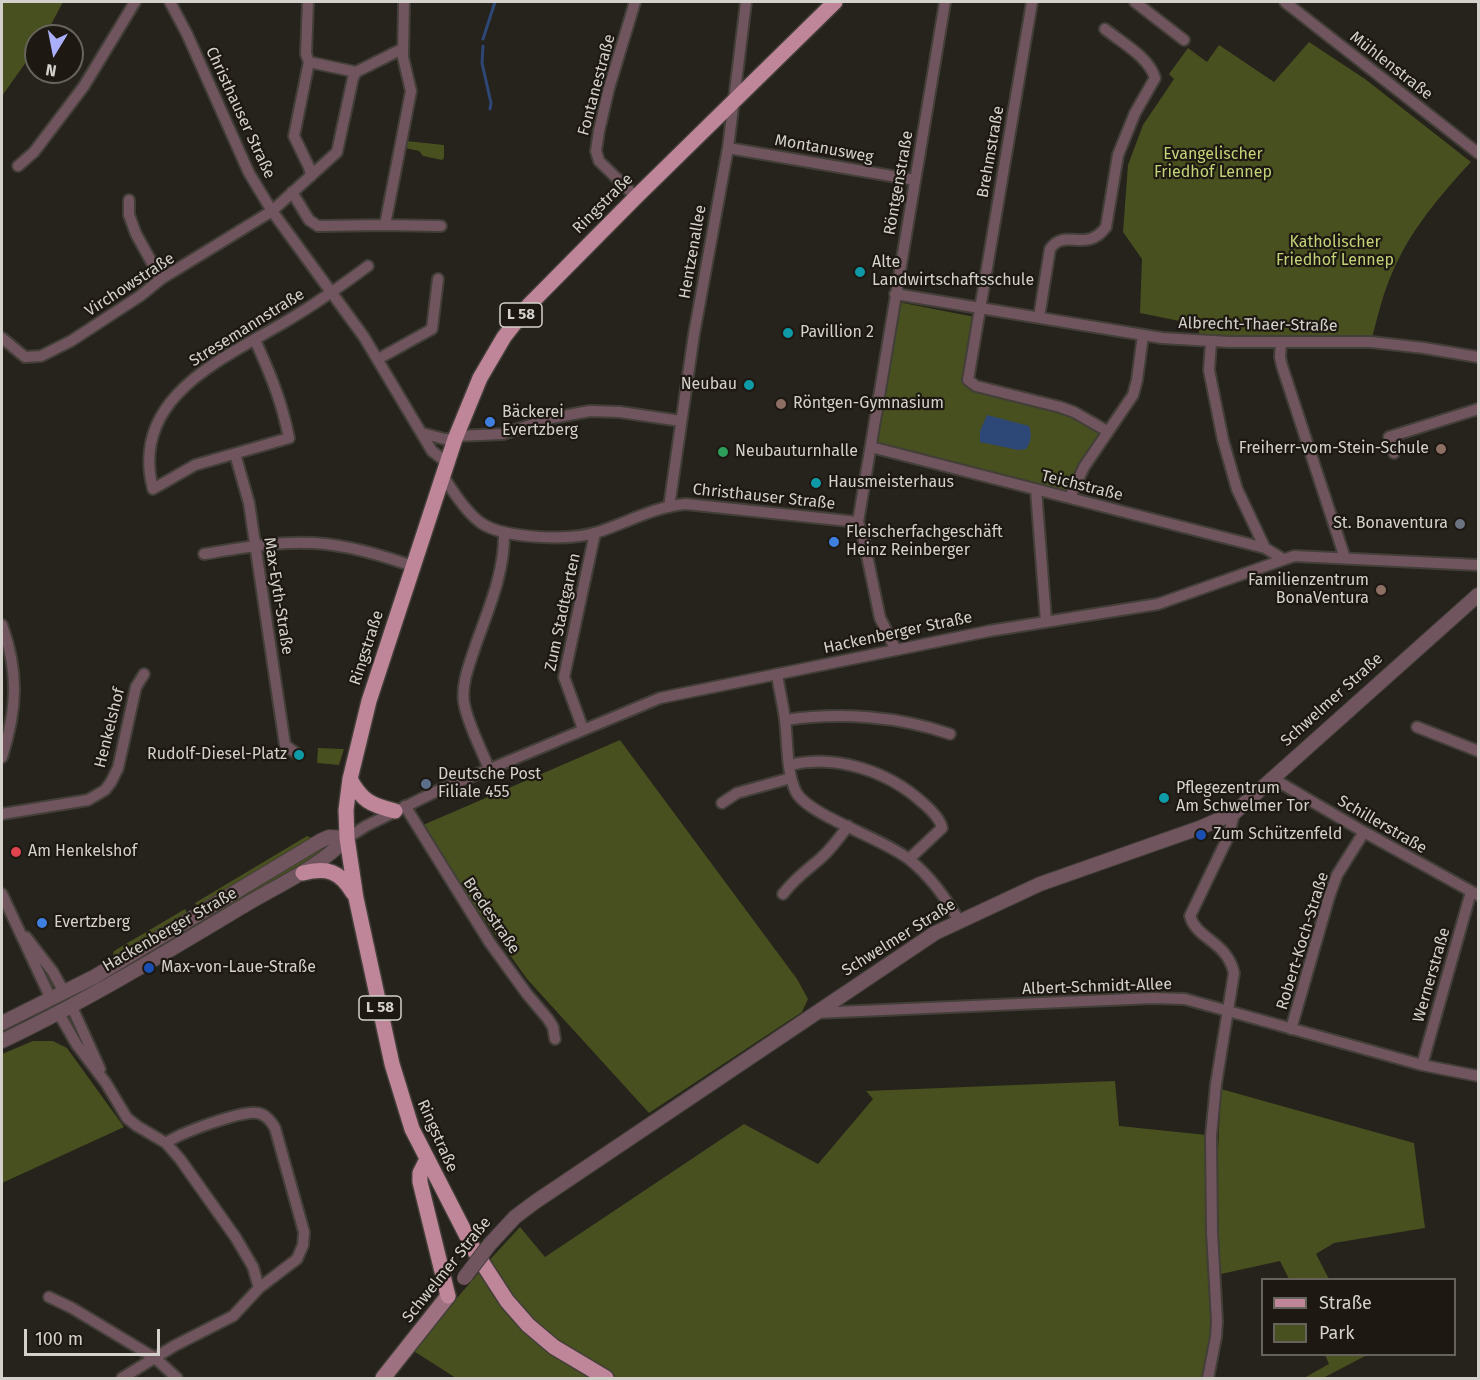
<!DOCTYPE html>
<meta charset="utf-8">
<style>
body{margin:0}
#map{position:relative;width:1480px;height:1380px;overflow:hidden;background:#26221c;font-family:"Fira Sans",sans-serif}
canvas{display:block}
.frame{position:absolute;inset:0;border:3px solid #d4d1cc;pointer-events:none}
.legend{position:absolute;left:1261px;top:1278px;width:195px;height:78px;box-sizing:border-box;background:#1d1912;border:2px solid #66635c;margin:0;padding:8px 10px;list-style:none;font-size:18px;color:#d4d1cc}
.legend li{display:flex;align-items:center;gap:12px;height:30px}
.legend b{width:30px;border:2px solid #66635c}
.north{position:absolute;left:24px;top:24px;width:60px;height:60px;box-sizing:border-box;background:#1d1912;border:2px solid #66635c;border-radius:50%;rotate:190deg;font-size:16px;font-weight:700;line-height:24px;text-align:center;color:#d4d1cc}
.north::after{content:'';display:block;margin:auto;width:21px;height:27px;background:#abaffb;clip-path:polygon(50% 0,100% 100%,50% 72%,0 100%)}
.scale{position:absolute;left:24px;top:1329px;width:136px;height:27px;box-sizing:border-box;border:3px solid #d4d1cc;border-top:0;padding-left:8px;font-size:18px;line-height:21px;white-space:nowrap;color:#d4d1cc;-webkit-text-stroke:4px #1d1912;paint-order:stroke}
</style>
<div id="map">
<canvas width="1480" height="1380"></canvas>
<div class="frame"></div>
<ul class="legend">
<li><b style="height:8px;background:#bf8699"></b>Straße</li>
<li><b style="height:16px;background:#48501f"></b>Park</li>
</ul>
<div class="north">N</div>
<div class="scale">100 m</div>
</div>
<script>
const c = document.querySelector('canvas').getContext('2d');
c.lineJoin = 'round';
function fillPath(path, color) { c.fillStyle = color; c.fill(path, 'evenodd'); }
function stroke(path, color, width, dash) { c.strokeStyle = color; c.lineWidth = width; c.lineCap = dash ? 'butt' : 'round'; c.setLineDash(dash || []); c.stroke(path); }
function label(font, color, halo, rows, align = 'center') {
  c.font = font + ' "Fira Sans",sans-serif'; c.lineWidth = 4.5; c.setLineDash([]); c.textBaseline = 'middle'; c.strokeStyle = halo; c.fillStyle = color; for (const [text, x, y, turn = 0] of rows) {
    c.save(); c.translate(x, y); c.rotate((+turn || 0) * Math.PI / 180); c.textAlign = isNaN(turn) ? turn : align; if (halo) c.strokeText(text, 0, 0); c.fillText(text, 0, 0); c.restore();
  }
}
const green = new Path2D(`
 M2,2H63L45,36H36V48L2,96Z
 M1309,42L1365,79L1471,162C1441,194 1410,231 1393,271C1383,293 1378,315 1372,338L1199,336V325L1140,313L1142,259L1123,232L1128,165L1143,125L1174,79L1169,74L1188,48L1207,62L1219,45L1274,82Z
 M406,141L444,145V158L442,160L423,156L419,151L405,148Z
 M898,302L975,317L963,377L966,384L1058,410L1102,432L1066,493L875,445Z
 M620,740L797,979L808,999L802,1012L649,1113L527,979L460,885L423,825Z
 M318,748L344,749L339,765L317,763Z
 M307,836L312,838L198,908L195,903Z
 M320,846L323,852L85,993L83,991L114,973L153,946Z
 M185,909L188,915L117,956L113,955L114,951Z
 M33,1041H53L67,1048L124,1127L2,1183V1054Z
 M1115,1081L1119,1126L1207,1135L1214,1321L1205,1378H616L578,1357L531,1320L485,1265L520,1227L545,1257L744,1124L818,1164L873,1099L866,1091Z
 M1221,1089L1414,1143L1425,1228L1334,1243L1316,1254L1329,1279H1289L1280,1261L1221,1274L1218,1265L1217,1171Z
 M482,1269L593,1378H456L412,1350Z
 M1325,1355H1367L1323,1378H1304L1329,1364Z`);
const water = new Path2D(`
 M987,415L1029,426C1032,434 1031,442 1026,449L1018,450L980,442V431Z`);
const stream = new Path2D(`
 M483,39L495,2
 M483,46L482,63L491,103L490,109`);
const minor = new Path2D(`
 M170,2L187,34L249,173L272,211L364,337L432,451L441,458L449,461
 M308,2L306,54L309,62L356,72L402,49
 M635,2L609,88L599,131L596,151L599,161L636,197
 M1032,2L968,380L976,386L1060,407L1074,412L1107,431
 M1135,2L1184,40
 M1285,2L1478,153
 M309,62L294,136L309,167L311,176
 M728,148L915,180
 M18,166L34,152L84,86L135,2
 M292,192L309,220L318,226L385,225L411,91L403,57L404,2
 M129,200V215L136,234L161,279
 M385,225L441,226
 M895,294L1162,338L1229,342H1371L1424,348L1478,357
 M1039,317L1050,249C1065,227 1086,254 1106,227L1118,155L1135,113L1155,78C1149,57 1122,43 1105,29
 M2,338L25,357L41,356L71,341L140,296L161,279L272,211L337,152L353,78L356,72
 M255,340C270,373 282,402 289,438L195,465L153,489C129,398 222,359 285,322C314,305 341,286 368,266
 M1211,342L1209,370L1223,440L1237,489L1265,548
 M1281,342L1280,357L1282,366L1345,558
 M378,359L432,329L438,279
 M422,433L444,439H455
 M457,436L503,434L552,418L590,411L620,412L681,421
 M871,447L1265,548L1283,559
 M1394,453L1389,437L1478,409
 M235,454L249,503L285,745L297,754
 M444,477C453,492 466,512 481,523C505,539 571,541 598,532C626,523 656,506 686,504L858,522
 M1036,490L1046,621
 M1070,497L1084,467L1133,395L1137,380L1143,335
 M669,507L694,334L728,148L746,2
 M204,554C241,548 277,541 314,543C348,545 380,555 413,566
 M2,625C19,672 17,710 2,757
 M896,650L880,618L864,541L858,522L945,2
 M777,674C779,689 783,704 785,720C788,743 786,771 796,792C809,816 885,839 910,860C931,877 946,898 959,921
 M785,720C839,712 898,716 950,734
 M1417,727L1478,751
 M583,729L564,677L595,533
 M790,765C836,754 888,771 923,803C930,809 940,818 942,828L909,859
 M489,769C481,748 468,725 464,703C461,683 470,663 476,644C489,608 505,571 504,532
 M1272,778L1364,832L1478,895
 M722,803L737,793L791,778
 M405,806L490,943L527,994L548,1019L553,1027L555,1039
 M2,814L88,800L105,790L111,782L118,768L136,687L144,674
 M347,838L366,826L437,791L660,698L989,631L1158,604L1294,556L1478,565
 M2,894L51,999
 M783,894C795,878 806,871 821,858C831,849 840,837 848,826
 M26,937L53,972L64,992
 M71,1005L100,1069
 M58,1012L77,1045L106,1083L127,1118L137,1126L166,1143L180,1159L236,1238L253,1267L259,1288
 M815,1013L1153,998L1185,999L1422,1065L1478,1076
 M1291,1029L1329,897L1337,875L1364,832
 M1422,1065L1471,892
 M49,1297L72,1308L155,1358L177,1378
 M122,1378L174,1346L233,1316L259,1288L297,1259L303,1245L304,1232L275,1128C271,1121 266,1114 257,1113C242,1110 180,1133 166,1143
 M1208,1378L1216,1337L1217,1321L1212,1232L1211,1136L1216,1084L1234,973C1227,941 1196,939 1190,916L1229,835L1234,813`);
const tertiary = new Path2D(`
 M2,1023L94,977L320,841L329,837L347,838
 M2,1041C86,1001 165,953 245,905C280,884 318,868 347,838
 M490,1244L515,1217L535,1202L935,933L1040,884L1202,827L1234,813L1478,595`);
const secondary = new Path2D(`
 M383,1378L448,1296`);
const primary = new Path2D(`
 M350,779C362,801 371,805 395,811
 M303,873C327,867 340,871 353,893
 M427,1159L420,1173V1182L448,1296
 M606,1378L554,1347L528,1325L507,1301L474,1250L412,1129L392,1064L356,898L347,838L346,810L350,779L369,701L455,439L480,378L504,337L529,305L636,197L835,2`);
const tertiaryBridge = new Path2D(`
 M464,1278L490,1244`);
const markers = [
 [860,272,6,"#0f9aa8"],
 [788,333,6,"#0f9aa8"],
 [749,385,6,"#0f9aa8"],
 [781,404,6,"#8d6e63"],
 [490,422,6,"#3f7fe0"],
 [1441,449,6,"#8d6e63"],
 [723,452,6,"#2e9e5b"],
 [816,483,6,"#0f9aa8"],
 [1460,524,6,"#6b7280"],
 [834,542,6,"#3f7fe0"],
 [1381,590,6,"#8d6e63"],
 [299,755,6,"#0f9aa8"],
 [426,784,6,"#5c6f8a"],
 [1164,798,6,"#0f9aa8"],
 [1201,835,6,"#1a4fb4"],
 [16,852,6,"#e0444e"],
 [42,923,6,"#3f7fe0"],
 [149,968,6,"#1a4fb4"]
];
const shields = [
 [521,315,42],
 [380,1008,42]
];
const shieldNames = [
 ["L 58",521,315],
 ["L 58",380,1008]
];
const streetNames = [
 ["Mühlenstraße",1391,66,38],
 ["Fontanestraße",597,85,-75],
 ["Christhauser Straße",240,113,65],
 ["Montanusweg",824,149,10],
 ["Brehmstraße",991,152,-80],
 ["Röntgenstraße",899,183,-80],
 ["Ringstraße",603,204,-45],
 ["Hentzenallee",693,252,-80],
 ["Virchowstraße",130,285,-33],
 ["Albrecht-Thaer-Straße",1258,325,1],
 ["Stresemannstraße",247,328,-32],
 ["Teichstraße",1082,486,14],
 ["Christhauser Straße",764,497,6],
 ["Max-Eyth-Straße",278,596,81],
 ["Zum Stadtgarten",563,612,-78],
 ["Hackenberger Straße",898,633,-12],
 ["Ringstraße",367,648,-72],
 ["Schwelmer Straße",1332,700,-42],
 ["Henkelshof",110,728,-76],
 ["Schillerstraße",1382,825,30],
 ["Bredestraße",491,916,56],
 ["Hackenberger Straße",170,930,-30],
 ["Schwelmer Straße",899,938,-32],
 ["Robert-Koch-Straße",1303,941,-73],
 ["Wernerstraße",1432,975,-74],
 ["Albert-Schmidt-Allee",1097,987,-2],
 ["Ringstraße",437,1136,66],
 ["Schwelmer Straße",447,1270,-51]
];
const parkNames = [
 ["Evangelischer",1213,155],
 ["Friedhof Lennep",1213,173],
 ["Katholischer",1335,243],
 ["Friedhof Lennep",1335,261]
];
const poiNames = [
 ["Alte",872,263],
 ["Landwirtschaftsschule",872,281],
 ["Pavillion 2",800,333],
 ["Neubau",737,385,"right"],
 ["Röntgen-Gymnasium",793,404],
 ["Bäckerei",502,413],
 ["Evertzberg",502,431],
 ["Freiherr-vom-Stein-Schule",1429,449,"right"],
 ["Neubauturnhalle",735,452],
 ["Hausmeisterhaus",828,483],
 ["St. Bonaventura",1448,524,"right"],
 ["Fleischerfachgeschäft",846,533],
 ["Heinz Reinberger",846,551],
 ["Familienzentrum",1369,581,"right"],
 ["BonaVentura",1369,599,"right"],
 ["Rudolf-Diesel-Platz",287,755,"right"],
 ["Deutsche Post",438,775],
 ["Filiale 455",438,793],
 ["Pflegezentrum",1176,789],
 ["Am Schwelmer Tor",1176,807],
 ["Zum Schützenfeld",1213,835],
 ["Am Henkelshof",28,852],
 ["Evertzberg",54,923],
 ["Max-von-Laue-Straße",161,968]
];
fillPath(green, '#48501f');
fillPath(water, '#2d4777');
stroke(stream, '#2d4777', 3);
stroke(minor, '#423e38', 14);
stroke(tertiary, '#423e38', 16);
stroke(secondary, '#423e38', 18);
stroke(primary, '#423e38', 18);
stroke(minor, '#71555e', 10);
stroke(tertiary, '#71555e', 14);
stroke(secondary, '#9d717f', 15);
stroke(primary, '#bf8699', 15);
stroke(tertiaryBridge, '#423e38', 16, []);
stroke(tertiaryBridge, '#71555e', 14);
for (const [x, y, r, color] of markers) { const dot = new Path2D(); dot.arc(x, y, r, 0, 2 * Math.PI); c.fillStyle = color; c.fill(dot); stroke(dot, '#1d1912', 2); }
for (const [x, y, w] of shields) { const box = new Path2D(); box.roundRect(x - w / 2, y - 12, w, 24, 4.5); c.fillStyle = '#1d1912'; c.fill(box); stroke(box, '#d4d1cc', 1.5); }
label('bold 15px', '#d4d1cc', null, shieldNames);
label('16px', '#d4d1cc', '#1d1912', streetNames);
label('16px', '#c3d377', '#1d1912', parkNames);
label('16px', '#d4d1cc', '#1d1912', poiNames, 'left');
</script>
